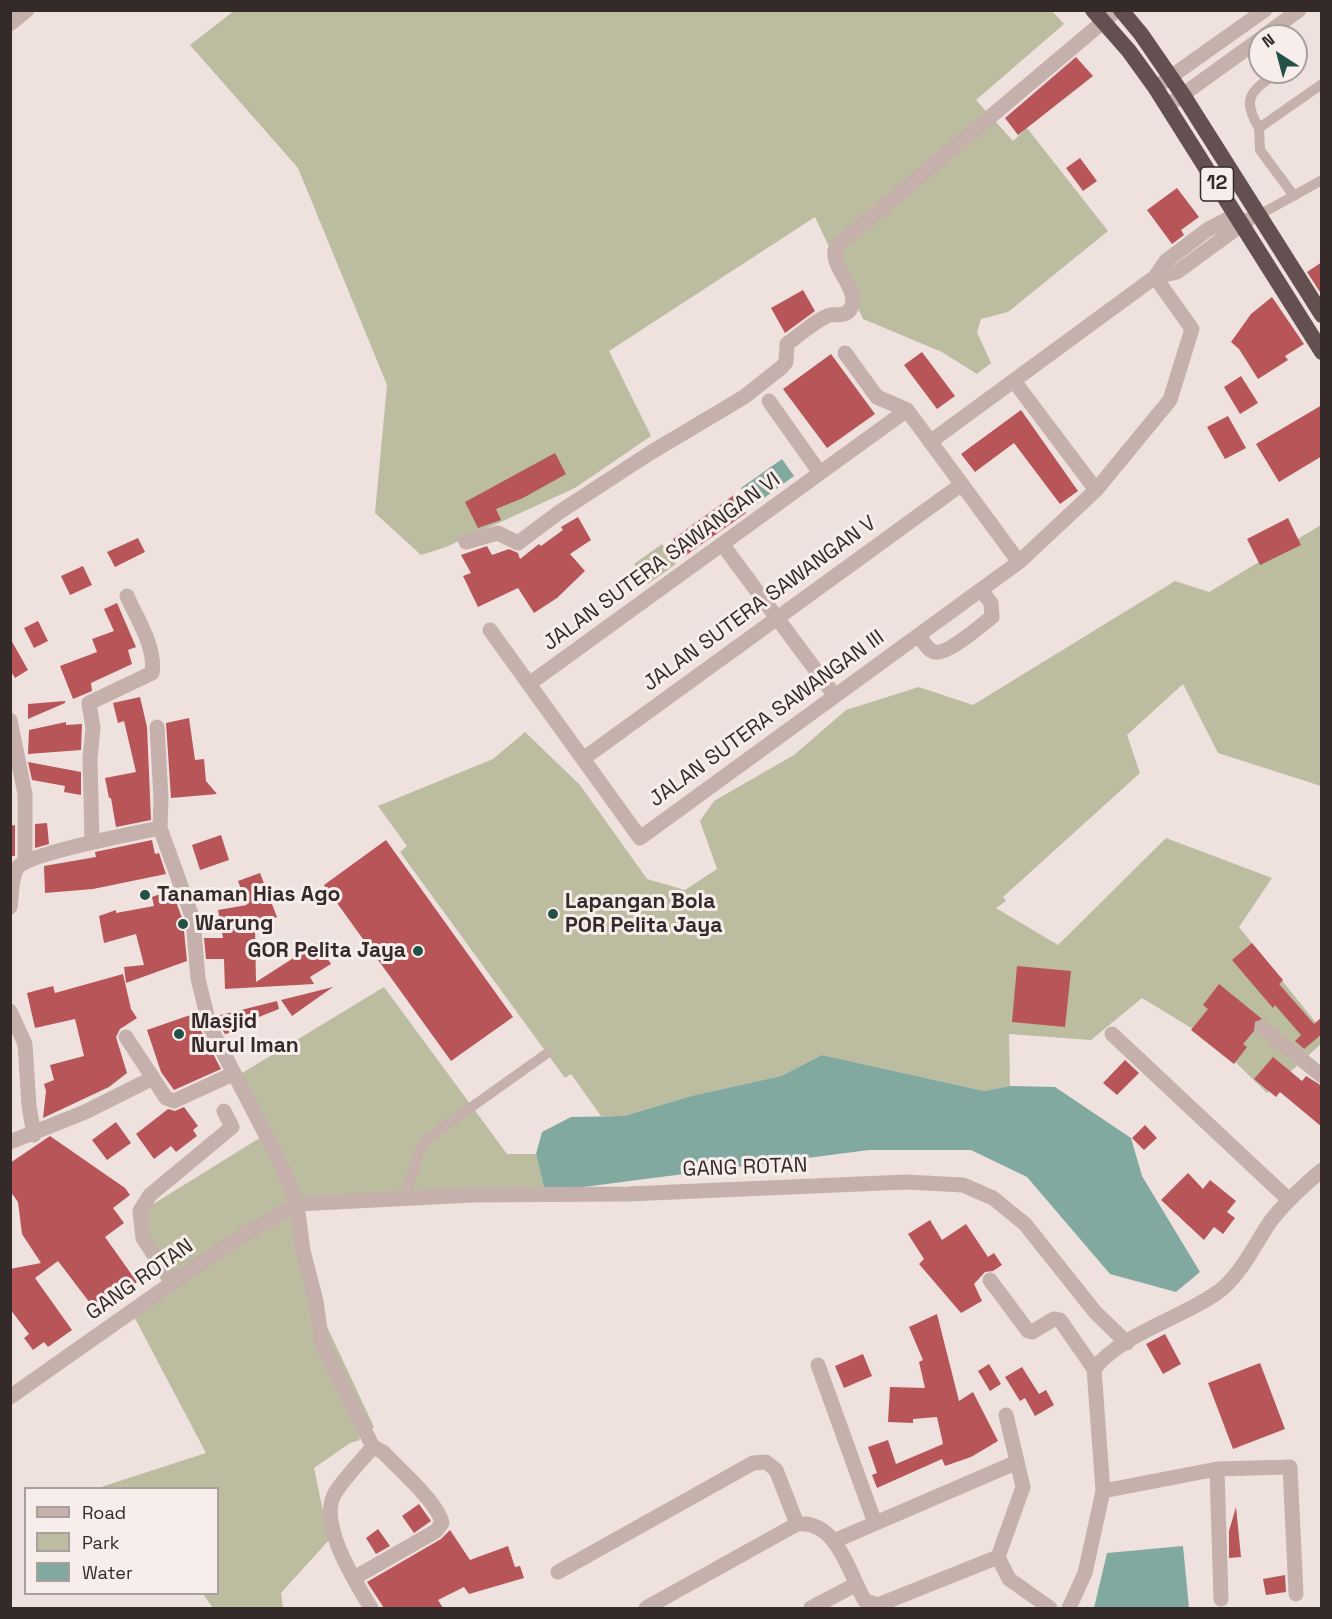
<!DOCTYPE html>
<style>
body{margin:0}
#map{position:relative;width:1332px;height:1619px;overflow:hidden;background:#efe2de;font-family:"Space Grotesk",sans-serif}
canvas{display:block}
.frame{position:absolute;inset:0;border:12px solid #352a2a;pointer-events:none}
.legend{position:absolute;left:24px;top:1487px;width:195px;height:108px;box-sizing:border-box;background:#f7edea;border:2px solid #a99f9d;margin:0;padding:8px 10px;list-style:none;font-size:18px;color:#352a2a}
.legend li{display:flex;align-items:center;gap:12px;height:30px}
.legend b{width:30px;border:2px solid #a99f9d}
.north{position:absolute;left:1248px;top:24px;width:60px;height:60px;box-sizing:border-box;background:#f7edea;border:2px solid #a99f9d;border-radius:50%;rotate:324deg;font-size:16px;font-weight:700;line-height:24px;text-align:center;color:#352a2a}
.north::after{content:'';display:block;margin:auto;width:21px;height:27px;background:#245147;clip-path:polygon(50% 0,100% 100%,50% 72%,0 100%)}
</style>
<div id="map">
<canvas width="1332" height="1619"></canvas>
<div class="frame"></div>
<ul class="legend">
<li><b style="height:8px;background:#c6b0ab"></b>Road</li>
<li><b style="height:16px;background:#bbbca0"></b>Park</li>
<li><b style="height:16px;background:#81a99f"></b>Water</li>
</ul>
<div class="north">N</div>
</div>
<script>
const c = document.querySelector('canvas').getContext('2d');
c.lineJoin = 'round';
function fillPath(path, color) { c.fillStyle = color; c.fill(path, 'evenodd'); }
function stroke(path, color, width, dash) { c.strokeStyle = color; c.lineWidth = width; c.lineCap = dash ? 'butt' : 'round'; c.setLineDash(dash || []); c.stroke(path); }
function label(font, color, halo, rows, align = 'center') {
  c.font = font + ' "Space Grotesk",sans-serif'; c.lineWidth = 6; c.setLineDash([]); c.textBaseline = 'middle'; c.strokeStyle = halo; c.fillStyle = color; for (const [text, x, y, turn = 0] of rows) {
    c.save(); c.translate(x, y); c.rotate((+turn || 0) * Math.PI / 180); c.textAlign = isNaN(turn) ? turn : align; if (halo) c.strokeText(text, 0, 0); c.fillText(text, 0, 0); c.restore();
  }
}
const green = new Path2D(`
 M235,10L1052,11L1064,24L976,100L1013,141L1027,128L1108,231L1008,312L981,319L977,332L991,363L977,374L942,352L863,319L815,217L609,351L651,436L575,488L446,547L421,555L375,513L387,385L298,168L190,45Z
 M1321,525V786L1218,753L1183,684L1127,735L1140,773L1003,897L1006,901L996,908L1058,945L1166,838L1272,878L1239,927L1321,1029L1322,1043L1267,1093L1216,1043L1142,998L1091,1040L1009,1034L1010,1086L984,1091L822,1055L781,1076L691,1096L624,1116H601L571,1074L565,1078L400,852L407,846L378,806L493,759L525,732L580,785L647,879L685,890L717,869L700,821L714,801L794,755L846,710L919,687L973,705L1175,581L1209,592Z
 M662,544L676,564L648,584L634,564Z
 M384,987L507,1154H536L545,1192L297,1207L315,1301L374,1427L359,1437L360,1440L350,1443L314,1468L329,1540L281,1593L283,1608H213L203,1594H218V1488H98L206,1453L130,1309L176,1278L146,1235L142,1211L266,1134L239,1075Z`);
const water = new Path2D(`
 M782,459L794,476L753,506L741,488Z
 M822,1055L984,1091L1010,1086L1055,1087L1131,1138L1142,1176L1200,1272L1176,1292L1110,1274L1027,1177L971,1150H869L545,1192L536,1154L542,1132L571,1117L624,1116L691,1096L781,1076Z
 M1183,1546L1189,1608H1094L1107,1553Z`);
const building = new Path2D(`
 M1076,57L1093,76L1018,135L1005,118Z
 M1080,158L1097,181L1083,191L1066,168Z
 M1177,188L1199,217L1181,230L1184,235L1172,244L1147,210Z
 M1322,262V295L1307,272Z
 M803,290L815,311L785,333L771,308Z
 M1272,297L1304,344L1285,356L1288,360L1258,379L1239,349L1231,342L1251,314Z
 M922,352L955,396L937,409L904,365Z
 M831,354L875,414L827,448L783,389Z
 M1241,376L1258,403L1240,414L1224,387Z
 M1322,405V456L1279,482L1256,444Z
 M1021,410L1078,491L1060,504L1014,443L975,472L961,454Z
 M1228,416L1246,448L1225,459L1207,427Z
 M555,453L566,474L523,498L496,509L501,520L478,528L465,502Z
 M734,495L746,513L685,556L673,539Z
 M578,517L591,540L570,554L585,571L557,598L534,613L518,588L478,607L463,576L471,573L461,555L487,546L492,555L509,549L518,553L520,559L539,544L541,546L563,530L561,527Z
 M1288,518L1301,545L1260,565L1247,539Z
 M138,538L145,552L115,567L107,552Z
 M83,566L92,585L70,595L61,576Z
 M117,603L136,647L128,650L132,664L91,683L92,691L73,699L60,666L97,652L92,639L114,631L104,609Z
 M38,621L48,641L34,648L24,628Z
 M10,638L28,670L15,678L10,670Z
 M140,697L147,727L151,820L116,827L111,798H109L105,778L136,772L124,721L118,723L113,703Z
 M65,701V703L28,719V704Z
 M189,718L195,760L204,759L206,781L217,794L171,798L166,723Z
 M66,722V725L82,724L81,750L28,754L29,730Z
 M28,762L81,772V795L64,792L65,786L32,780Z
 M47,823L49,844L35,848V824Z
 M15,825V856H10V826Z
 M221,835L229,860L200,870L192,845Z
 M152,840L155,854L159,853L166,874L93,889L45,893L44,866L96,857L95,852Z
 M386,840L513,1017L451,1061L324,885Z
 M260,873L277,917L255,926L256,982L317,943L331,964L310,977L314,984L225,989L224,959H206L204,938H223L218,910L247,905L238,881Z
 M172,890L183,921L187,961L126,983L124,967L144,965L136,934L104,943L99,916L116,910V913L154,906L152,897Z
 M1252,943L1283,980L1279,984L1314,1024L1322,1017V1034L1304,1049L1295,1041L1301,1035L1275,1005L1273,1008L1232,960Z
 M1017,966L1071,971L1065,1027L1012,1022Z
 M123,974L131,1009L137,1018L120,1029L116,1037L127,1073L109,1087L43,1118L46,1091L44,1084L54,1080L50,1065L84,1056L75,1019L35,1028L27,993L53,986L55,993Z
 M1219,984L1262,1019L1255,1022L1254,1031L1243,1044L1247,1047L1234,1064L1191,1030L1208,1009L1203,1005Z
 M333,987L292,1016L281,1000Z
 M277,1001L279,1009L246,1022L247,1028L225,1034L219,1024L217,1016Z
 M196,1013L201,1031L221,1069L174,1090L161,1072L147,1030Z
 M1273,1057L1302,1081L1306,1076L1322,1086V1127L1280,1092L1276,1097L1254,1079Z
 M1125,1060L1139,1073L1117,1095L1103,1083Z
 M184,1107L198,1126L193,1130L197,1136L176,1152L171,1146L154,1159L136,1134L168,1109L175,1111Z
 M116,1122L131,1143L107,1160L92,1140Z
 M1145,1125L1157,1138L1144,1150L1132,1138Z
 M50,1136L125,1188L130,1195L113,1208L124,1223L105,1237L137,1282L96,1311L58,1261L35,1278L72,1330L48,1347L44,1342L33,1350L24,1338L29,1334L10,1309V1269L41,1263L22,1234L18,1202L10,1191V1163Z
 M1188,1173L1203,1189L1210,1180L1236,1201L1227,1212L1235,1218L1223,1234L1214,1227L1204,1240L1161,1200Z
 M930,1220L942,1240L966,1224L988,1257L994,1253L1002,1265L993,1271L985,1272L974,1284L982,1301L961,1313L919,1264L924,1259L908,1234Z
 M937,1314L959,1401L973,1392L998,1441L971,1457L945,1466L942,1459L877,1488L872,1475L877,1473L868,1447L888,1440L896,1464L943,1444L937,1417L913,1419V1423L888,1422L890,1387L925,1388L919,1362L923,1360L909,1327Z
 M1165,1334L1181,1364L1163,1374L1146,1344Z
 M863,1354L872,1376L844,1388L835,1366Z
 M1260,1363L1285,1429L1233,1449L1208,1383Z
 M989,1364L1001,1384L990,1391L978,1371Z
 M1022,1367L1039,1394L1046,1390L1054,1405L1035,1416L1025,1398L1020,1401L1005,1377Z
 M419,1504L431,1521L414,1533L402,1516Z
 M1236,1507L1241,1557L1229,1558V1531Z
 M378,1529L390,1546L376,1554L366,1538Z
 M450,1530L470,1560L508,1546L515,1567L520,1566L524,1578L469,1594L464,1587L438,1600L443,1608H384L367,1582L441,1539Z
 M1285,1575L1286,1592L1266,1595L1263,1579Z`);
const path = new Path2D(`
 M10,1344V1354`);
const service = new Path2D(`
 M1259,128C1241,97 1251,92 1277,72
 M1294,196L1260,150L1259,128L1322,84
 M1259,215L1322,180
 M404,1199L421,1147L428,1138L546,1054`);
const minor = new Path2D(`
 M10,24L27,10
 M1264,36L1299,10
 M1162,83L1265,10
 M1167,106L1260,39
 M1155,277L1177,272L1248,220
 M845,353L877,397L907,410L1019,562
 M1014,381L1096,490
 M769,401L820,473
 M930,442L1155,277L1166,261L1207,230L1228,219L1242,222
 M466,542L498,533L518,543L558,513L650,453L744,397L782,367L786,362L787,344C797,337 820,317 830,315C838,314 846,317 851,308C861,289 828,266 836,247L1117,10
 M722,544L835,696
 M490,630L640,838L1019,562L1096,490L1170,400L1192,329L1155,277
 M919,635C923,641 928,651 935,652C948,655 981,625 992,617L991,603L981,590
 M529,684L907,410
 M10,720L25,794V862
 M157,727L161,799L160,828L193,919L198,979L210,1027L284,1170L297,1204L303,1251L316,1301L322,1344L373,1447C360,1462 345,1477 335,1493C317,1523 356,1583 371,1608
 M583,759L962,484
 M92,842L90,758L93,728L89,703L152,673C156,647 137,619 127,596
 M10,907C12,896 11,875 18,867C31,853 136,833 160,828
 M10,1011L25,1044L29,1106L34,1135
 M1263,1028L1322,1076
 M1112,1034L1288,1199
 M126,1037L153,1078
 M10,1142L85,1112L153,1078L166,1098L174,1101L233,1074
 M990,1280L1028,1331L1032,1332L1054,1319L1060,1320L1094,1369
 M172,1283L143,1238L140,1211L150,1195L232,1127L224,1111
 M818,1365L875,1523
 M10,1397L172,1283L235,1240L297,1204L473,1195L628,1194L906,1182L963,1185L993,1198L1025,1224L1095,1312L1127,1343
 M1217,1469L1221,1599
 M1103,1491L1217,1469L1290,1467L1296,1594
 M834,1541L1015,1463
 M998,1557L1023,1487L1006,1415
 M558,1572L753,1463L766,1462L776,1470L797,1524
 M354,1578L436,1531L442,1523C438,1503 399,1469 383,1452L373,1447
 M646,1608L797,1524C837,1519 849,1574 865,1601L878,1605L998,1557L1009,1579L1050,1608
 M811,1608L855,1585
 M1069,1608L1085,1573L1103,1491L1094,1369C1123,1332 1185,1318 1222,1289C1243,1271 1255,1244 1270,1222C1285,1202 1303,1186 1322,1170`);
const trunk = new Path2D(`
 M1093,10L1129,51L1155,87L1322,352
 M1121,10L1141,34L1183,95L1322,315`);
const markers = [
 [145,895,6,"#245147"],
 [553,914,6,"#245147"],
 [183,924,6,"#245147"],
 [418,951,6,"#245147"],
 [179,1034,6,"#245147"]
];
const shields = [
 [1217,184,33]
];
const shieldNames = [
 ["12",1217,184]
];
const streetNames = [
 ["JALAN SUTERA SAWANGAN VI",662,562,-36],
 ["JALAN SUTERA SAWANGAN V",760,604,-36],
 ["JALAN SUTERA SAWANGAN III",767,719,-36],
 ["GANG ROTAN",745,1168,-2],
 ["GANG ROTAN",140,1280,-35]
];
const poiNames = [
 ["Tanaman Hias Ago",157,895],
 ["Lapangan Bola",565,902],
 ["POR Pelita Jaya",565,926],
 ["Warung",195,924],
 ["GOR Pelita Jaya",406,951,"right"],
 ["Masjid",191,1022],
 ["Nurul Iman",191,1046]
];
fillPath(green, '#bbbca0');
fillPath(water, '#81a99f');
fillPath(building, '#b75559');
stroke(path, '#b19a96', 3, [3, 3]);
stroke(service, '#c6b0ab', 10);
stroke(minor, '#c6b0ab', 15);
stroke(trunk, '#645050', 16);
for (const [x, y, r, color] of markers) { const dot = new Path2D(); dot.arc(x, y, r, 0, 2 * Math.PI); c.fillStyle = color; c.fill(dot); stroke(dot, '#f7edea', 2); }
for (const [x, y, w] of shields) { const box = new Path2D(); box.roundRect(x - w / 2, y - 17, w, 34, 4.5); c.fillStyle = '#f7edea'; c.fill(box); stroke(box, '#352a2a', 1.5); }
label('bold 20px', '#352a2a', null, shieldNames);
label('21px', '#352a2a', '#f7edea', streetNames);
label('bold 21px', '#352a2a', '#f7edea', poiNames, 'left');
</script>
